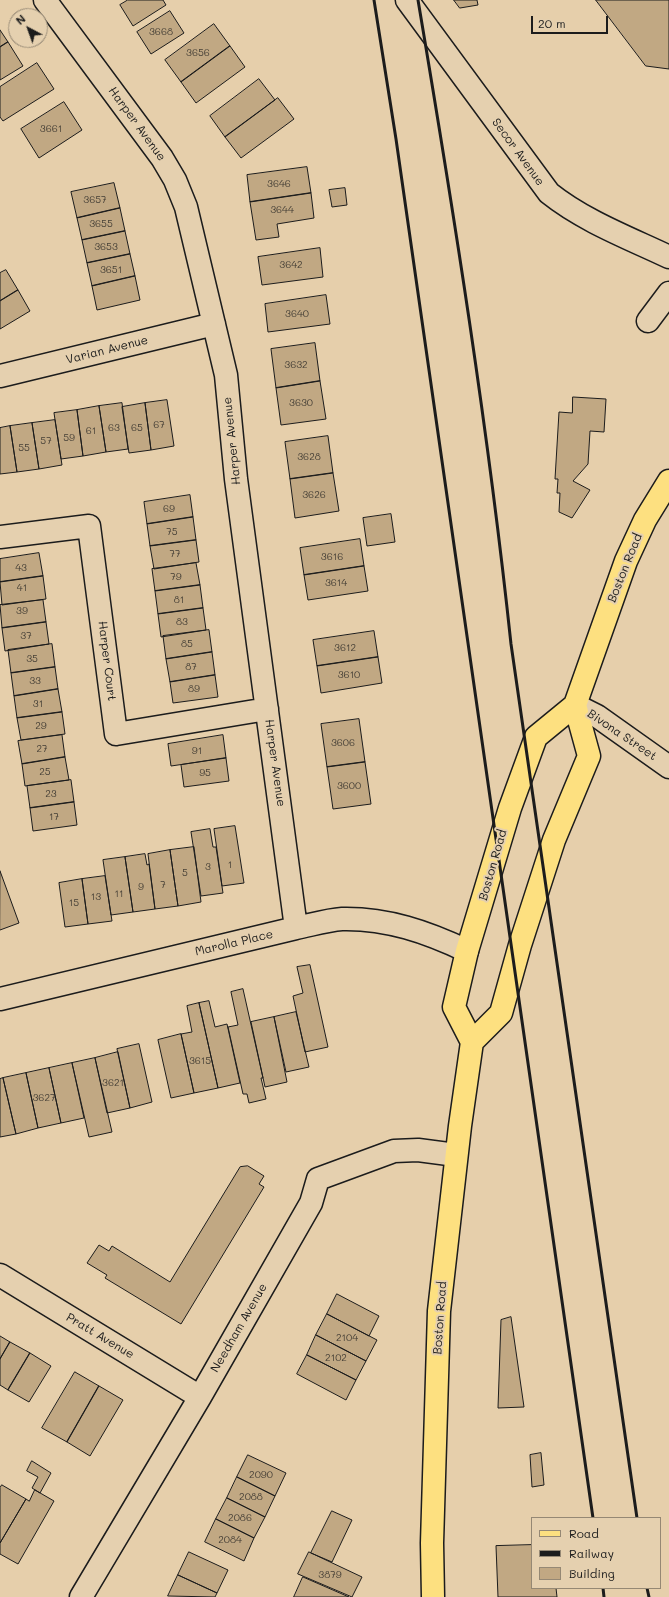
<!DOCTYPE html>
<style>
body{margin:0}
#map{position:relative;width:669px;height:1597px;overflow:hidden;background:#e6cfab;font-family:Mali,sans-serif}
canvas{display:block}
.legend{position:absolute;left:531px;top:1517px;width:130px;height:72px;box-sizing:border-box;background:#e5d0af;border:1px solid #958874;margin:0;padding:5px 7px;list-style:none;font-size:12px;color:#1c1c1c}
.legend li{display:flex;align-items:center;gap:8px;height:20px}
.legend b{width:20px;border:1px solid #958874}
.north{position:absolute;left:8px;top:8px;width:40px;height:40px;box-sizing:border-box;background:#e5d0af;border:1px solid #958874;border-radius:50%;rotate:319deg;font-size:11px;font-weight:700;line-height:16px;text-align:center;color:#1c1c1c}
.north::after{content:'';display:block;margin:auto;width:14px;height:18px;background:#1c1c1c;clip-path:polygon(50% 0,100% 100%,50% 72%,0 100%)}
.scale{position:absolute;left:531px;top:16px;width:77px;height:18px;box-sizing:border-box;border:2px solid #1c1c1c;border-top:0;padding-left:5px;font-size:12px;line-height:14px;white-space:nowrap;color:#1c1c1c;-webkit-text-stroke:3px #e5d0af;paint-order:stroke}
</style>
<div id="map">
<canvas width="669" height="1597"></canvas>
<ul class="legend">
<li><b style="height:5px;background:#fde080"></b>Road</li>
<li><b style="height:5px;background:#1c1c1c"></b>Railway</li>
<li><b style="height:11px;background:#c1a883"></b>Building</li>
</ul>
<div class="north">N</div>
<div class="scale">20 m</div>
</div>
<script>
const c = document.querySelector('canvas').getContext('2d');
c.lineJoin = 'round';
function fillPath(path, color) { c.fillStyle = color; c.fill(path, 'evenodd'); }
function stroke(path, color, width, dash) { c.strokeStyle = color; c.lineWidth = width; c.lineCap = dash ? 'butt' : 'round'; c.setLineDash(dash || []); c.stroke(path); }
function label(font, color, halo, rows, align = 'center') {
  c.font = font + ' Mali,sans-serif'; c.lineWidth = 4; c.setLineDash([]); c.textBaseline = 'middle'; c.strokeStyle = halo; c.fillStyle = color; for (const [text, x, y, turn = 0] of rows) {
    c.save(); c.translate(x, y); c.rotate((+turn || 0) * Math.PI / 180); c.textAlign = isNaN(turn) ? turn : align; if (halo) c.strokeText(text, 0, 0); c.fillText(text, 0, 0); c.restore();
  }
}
const building = new Path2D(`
 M128,0H163L166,5L133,26L120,5Z
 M454,0H477L478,5L460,8Z
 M596,0H669V69L646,66Z
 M170,11L184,33L151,54L137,32Z
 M214,24L230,46L181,82L165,60Z
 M0,30L8,42L0,47Z
 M8,42L23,66L0,80V47Z
 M230,46L245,67L196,103L181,82Z
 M37,63L54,89L3,121L0,117V87Z
 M259,79L275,100L225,137L210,116Z
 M278,98L294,119L241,158L225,137Z
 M64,102L82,130L39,158L21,129Z
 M307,167L311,193L250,202L247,175Z
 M114,183L120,208L77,218L71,192Z
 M345,188L347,205L332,207L329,190Z
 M311,193L314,218L277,224L279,237L256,240L250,202Z
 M120,208L125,231L82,240L77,218Z
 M125,231L130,254L87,263L82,240Z
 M320,248L323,277L262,285L258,257Z
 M130,254L135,276L92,286L87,263Z
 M6,270L18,290L0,301V273Z
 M135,276L140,300L97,310L92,286Z
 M18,290L30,311L0,329V301Z
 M326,295L330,324L268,332L265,304Z
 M315,343L320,381L276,388L271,349Z
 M320,381L326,419L281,425L276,388Z
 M573,397L606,399L604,432L590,431L588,464L573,481L590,490L572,518L559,512L560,493H557L558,479H555L559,412L572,413Z
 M167,400L174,446L151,450L145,403Z
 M122,403L128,449L106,452L99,406Z
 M145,403L151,450L129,453L122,407Z
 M99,406L106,452L83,456L77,410Z
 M77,410L83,456L61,459L54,413Z
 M55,420L62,465L39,469L32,423Z
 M32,423L39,469L17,472L10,426Z
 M10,426L17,472L0,474V428Z
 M328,436L333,473L290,479L285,442Z
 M333,473L339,511L295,518L290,479Z
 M190,495L193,517L147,524L144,502Z
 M391,514L395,542L367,546L363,518Z
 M193,517L196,540L150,546L147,524Z
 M360,539L364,566L304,575L300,548Z
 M196,540L199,562L154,569L150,546Z
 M39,553L43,576L0,582V559Z
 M196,563L200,585L155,591L152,569Z
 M364,566L368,591L308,600L304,575Z
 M43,576L46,599L2,605L0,582Z
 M200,585L203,608L158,614L155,591Z
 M43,600L46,622L2,628L0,605Z
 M203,608L206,630L161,637L158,614Z
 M46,622L49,644L5,651L2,628Z
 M209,630L212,652L166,659L163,636Z
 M374,631L378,657L317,666L313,640Z
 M52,644L55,667L11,673L8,650Z
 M212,652L215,675L170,682L166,659Z
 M378,657L382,683L321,693L317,666Z
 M55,667L58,689L14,696L11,673Z
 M215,675L218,697L173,703L170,682Z
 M58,689L62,712L17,718L14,696Z
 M62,712L65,734L21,740L17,718Z
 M359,719L365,762L327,767L321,724Z
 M62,735L65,757L22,764L18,741Z
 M223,735L226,758L171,766L168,744Z
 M65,757L69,780L25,786L22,764Z
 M226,758L229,781L184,787L181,765Z
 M365,762L371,804L333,809L327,767Z
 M71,780L74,802L30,808L27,786Z
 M74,802L77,825L33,831L30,808Z
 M235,826L244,883L222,886L214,829Z
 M210,829L213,847H216L223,893L201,896L191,832Z
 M194,847L201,902L178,906L170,850Z
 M170,850L178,906L155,909L148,854Z
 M145,854L147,865L149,864L155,909L133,912L125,857Z
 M125,857L133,912L111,915L103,860Z
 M0,871L19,923L0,930Z
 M105,876L112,921L88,924L82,879Z
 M82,879L88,924L65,927L59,883Z
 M310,965L328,1047L305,1052L293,996L303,993L297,967Z
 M243,989L263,1078H261L266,1099L249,1103L247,1094H243L228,1027L238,1025L231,992Z
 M209,1001L215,1027L227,1024L240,1083L218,1088L199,1003Z
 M199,1003L218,1088L194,1093L181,1034L192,1032L187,1006Z
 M296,1012L309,1067L286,1072L274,1017Z
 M274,1017L287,1082L265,1087L251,1022Z
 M181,1034L194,1093L171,1098L158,1040Z
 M139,1044L152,1102L130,1108L117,1049Z
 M118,1052L130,1108L107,1113L95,1058Z
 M95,1058L112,1132L89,1137L72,1063Z
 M72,1063L84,1118L61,1123L49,1068Z
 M49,1068L61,1123L38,1128L26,1073Z
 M26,1073L38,1128L16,1134L3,1078Z
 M3,1078L16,1134L0,1137V1079Z
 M248,1166L264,1176L259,1184L264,1187L181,1324L105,1278L107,1275L87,1263L99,1245L109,1251L112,1246L170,1282L240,1167Z
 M337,1294L379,1316L369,1336L327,1314Z
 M327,1314L377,1340L366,1361L316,1335Z
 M511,1317L524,1407L498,1408L501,1320Z
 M316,1335L366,1361L356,1380L307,1355Z
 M0,1336L10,1342L0,1359Z
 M10,1342L30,1353L8,1390L0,1385V1359Z
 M30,1353L51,1366L29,1402L8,1390Z
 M307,1355L356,1380L346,1400L297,1374Z
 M75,1372L99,1386L67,1442L42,1428Z
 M99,1386L123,1400L90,1456L67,1442Z
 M541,1453L544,1485L532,1487L530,1455Z
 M248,1455L286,1473L275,1496L237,1477Z
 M32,1461L51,1473L40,1493L32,1488L38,1477L27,1471Z
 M237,1477L275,1496L265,1517L227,1498Z
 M2,1485L26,1499L0,1543V1488Z
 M35,1490L54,1501L18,1564L0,1554V1543L26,1499L29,1501Z
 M227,1498L265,1517L254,1538L216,1519Z
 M332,1511L352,1520L332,1562L311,1553Z
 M216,1519L254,1538L244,1561L205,1542Z
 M532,1545V1588H556L557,1597H498L496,1546Z
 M189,1552L228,1570L217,1593L178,1575Z
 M309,1552L362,1577L352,1597L298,1574Z
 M178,1575L217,1593L215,1597L168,1596Z
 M303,1577L349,1597H294Z`);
const minor = new Path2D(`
 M45,0L162,158L175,180L186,207L226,375L236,479L296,928
 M407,0L549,193C584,221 629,238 669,257
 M648,321L669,293
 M0,376L214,324
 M0,537L89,526L116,734L267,709
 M575,705L597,716L669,767
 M0,999L296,928C311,925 327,920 342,919C387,918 427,932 467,951
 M0,1275L200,1397
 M81,1597L200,1397L311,1203L318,1179L394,1151L418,1150L456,1155`);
const major = new Path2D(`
 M472,1042L501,1013L520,945L554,840L589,756L575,705
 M433,1597L432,1543L439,1311L460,1126L472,1042L454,1007L467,951L510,808L536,737L575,705L626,561L645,520L669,481`);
const rail = new Path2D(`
 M374,0L396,139L593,1518
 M418,0C454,214 488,428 511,644L637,1518
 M603,1588L604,1597
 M647,1588L649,1597`);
const numberNames = [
 ["3668",161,32],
 ["3656",198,53],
 ["3661",51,129],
 ["3646",279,184],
 ["3657",95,200],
 ["3644",282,210],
 ["3655",101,224],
 ["3653",106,247],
 ["3642",291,265],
 ["3651",111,270],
 ["3640",297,314],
 ["3632",296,365],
 ["3630",301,403],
 ["67",159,425],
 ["63",114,428],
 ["65",137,428],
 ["61",91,431],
 ["59",69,438],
 ["57",46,441],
 ["55",24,448],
 ["3628",309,457],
 ["3626",314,495],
 ["69",169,509],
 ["75",172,532],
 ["77",175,554],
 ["3616",332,557],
 ["43",21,568],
 ["79",176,577],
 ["3614",336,583],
 ["41",22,588],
 ["81",179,600],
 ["39",22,611],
 ["83",182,622],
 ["37",26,636],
 ["85",187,644],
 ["3612",345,648],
 ["35",32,659],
 ["87",191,667],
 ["3610",349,675],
 ["33",35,681],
 ["89",194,689],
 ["31",38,704],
 ["29",41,726],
 ["3606",343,743],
 ["27",42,749],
 ["91",197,751],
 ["25",45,772],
 ["95",205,773],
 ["3600",349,786],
 ["23",51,794],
 ["17",54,817],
 ["1",230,865],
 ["3",208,867],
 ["5",185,873],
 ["7",163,885],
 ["9",141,887],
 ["11",119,894],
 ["13",96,897],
 ["15",74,903],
 ["3615",200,1061],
 ["3621",113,1083],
 ["3627",44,1098],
 ["2104",347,1338],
 ["2102",336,1358],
 ["2090",261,1475],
 ["2088",251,1497],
 ["2086",240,1518],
 ["2084",230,1540],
 ["3879",330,1575]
];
const streetNames = [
 ["Harper Avenue",137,124,54],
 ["Secor Avenue",518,152,54],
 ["Varian Avenue",107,350,-14],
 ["Harper Avenue",232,441,-96],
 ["Boston Road",625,568,-68],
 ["Harper Court",107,661,83],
 ["Bivona Street",622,735,34],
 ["Harper Avenue",275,763,82],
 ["Boston Road",493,865,-74],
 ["Marolla Place",234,943,-13],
 ["Boston Road",440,1318,-86],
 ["Needham Avenue",239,1328,-60],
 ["Pratt Avenue",100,1336,31]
];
fillPath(building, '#c1a883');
stroke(building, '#1c1c1c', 1);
stroke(minor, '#1c1c1c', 25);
stroke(major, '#1c1c1c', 25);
stroke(minor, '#e5d0af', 22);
stroke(major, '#fde080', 22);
stroke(rail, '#1c1c1c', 3);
label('10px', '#453f36', null, numberNames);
label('12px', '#1c1c1c', '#e5d0af', streetNames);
</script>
